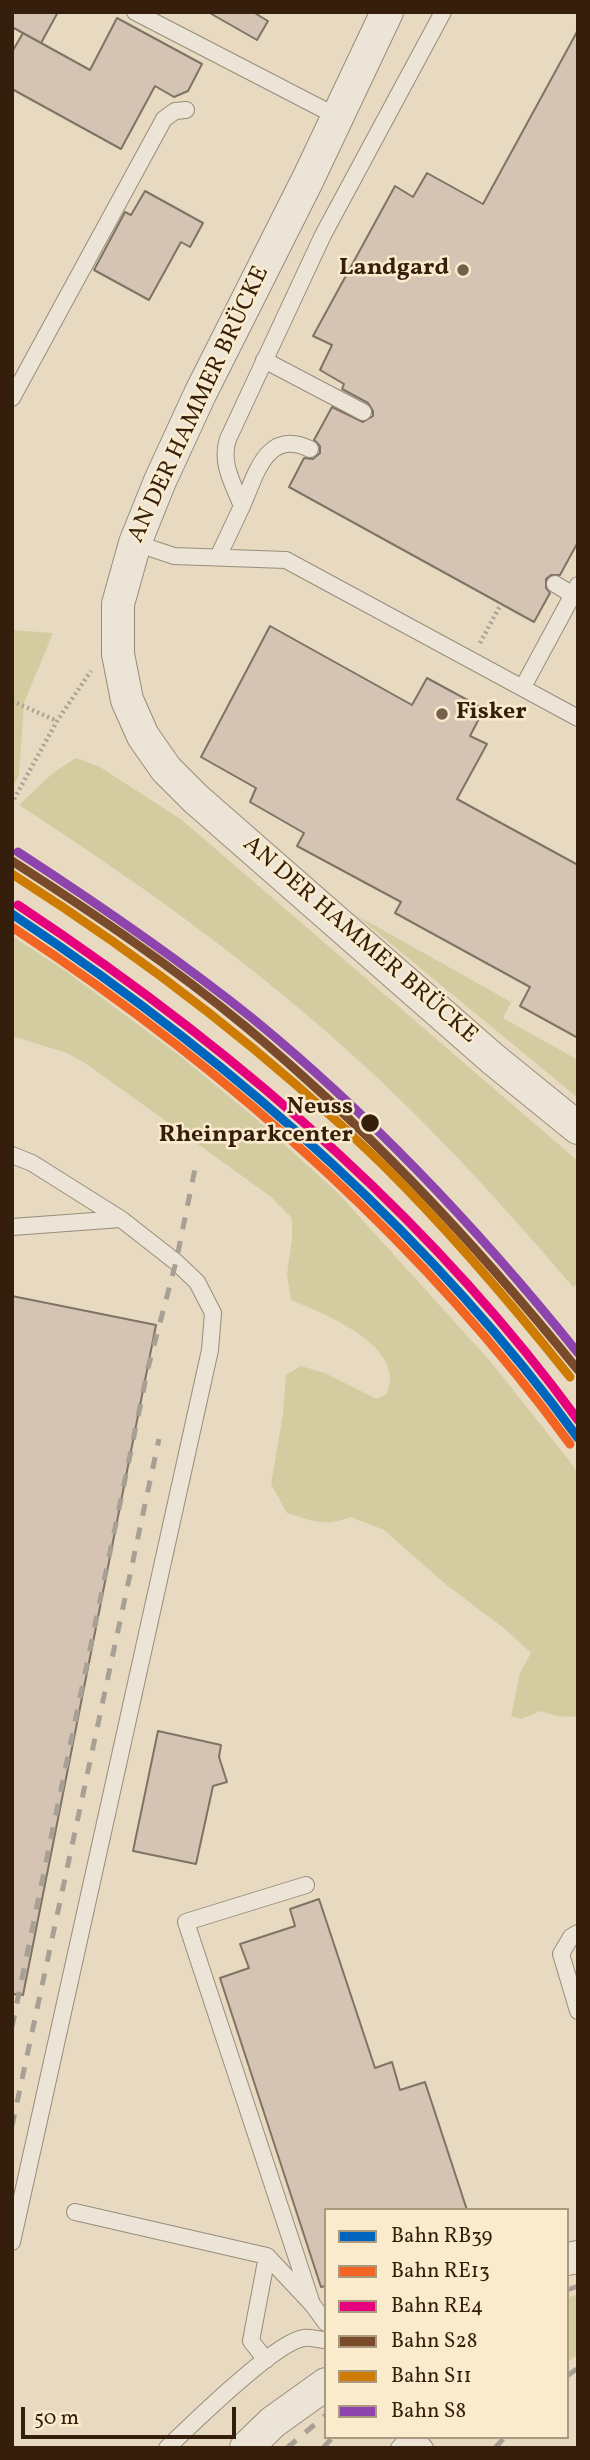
<!DOCTYPE html>
<meta charset="utf-8">
<style>
body{margin:0}
#map{position:relative;width:590px;height:2460px;overflow:hidden;background:#e8dac0;font-family:Vollkorn,serif}
canvas{display:block}
.frame{position:absolute;inset:0;border:14px solid #351f0c;pointer-events:none}
.legend{position:absolute;left:324px;top:2208px;width:245px;height:231px;box-sizing:border-box;background:#faebcc;border:2px solid #ab997f;margin:0;padding:9px 12px;list-style:none;font-size:21px;color:#351f0c}
.legend li{display:flex;align-items:center;gap:14px;height:35px}
.legend b{width:35px;border:2px solid #ab997f}
.scale{position:absolute;left:21px;top:2407px;width:215px;height:32px;box-sizing:border-box;border:4px solid #351f0c;border-top:0;padding-left:9px;font-size:21px;line-height:24px;white-space:nowrap;color:#351f0c;-webkit-text-stroke:5px #faebcc;paint-order:stroke}
</style>
<div id="map">
<canvas width="590" height="2460"></canvas>
<div class="frame"></div>
<ul class="legend">
<li><b style="height:9px;background:#0065bd"></b>Bahn RB39</li>
<li><b style="height:9px;background:#f26522"></b>Bahn RE13</li>
<li><b style="height:9px;background:#e5007d"></b>Bahn RE4</li>
<li><b style="height:9px;background:#7a4b2a"></b>Bahn S28</li>
<li><b style="height:9px;background:#cd7b02"></b>Bahn S11</li>
<li><b style="height:9px;background:#8e44ad"></b>Bahn S8</li>
</ul>
<div class="scale">50 m</div>
</div>
<script>
const c = document.querySelector('canvas').getContext('2d');
c.lineJoin = 'round';
function fillPath(path, color) { c.fillStyle = color; c.fill(path, 'evenodd'); }
function stroke(path, color, width, dash) { c.strokeStyle = color; c.lineWidth = width; c.lineCap = dash ? 'butt' : 'round'; c.setLineDash(dash || []); c.stroke(path); }
function label(font, color, halo, rows, align = 'center') {
  c.font = font + ' Vollkorn,serif'; c.lineWidth = 5; c.setLineDash([]); c.textBaseline = 'middle'; c.strokeStyle = halo; c.fillStyle = color; for (const [text, x, y, turn = 0] of rows) {
    c.save(); c.translate(x, y); c.rotate((+turn || 0) * Math.PI / 180); c.textAlign = isNaN(turn) ? turn : align; if (halo) c.strokeText(text, 0, 0); c.fillText(text, 0, 0); c.restore();
  }
}
const green = new Path2D(`
 M12,630L53,633L24,703L19,776L12,788Z
 M76,758L100,767L182,820L578,1161V1284L573,1287C500,1201 423,1117 338,1042C239,954 130,877 19,805L54,772Z
 M356,915L511,1002L503,1018L578,1060V1098Z
 M12,936L67,972L180,1056L255,1118L338,1193L491,1362L568,1459L578,1473V1717L557,1716L541,1711L521,1719L511,1716L520,1673L531,1653L505,1629L444,1583L384,1530L351,1517C325,1527 313,1521 287,1513L271,1484L283,1414L286,1375L301,1366L325,1373L377,1399L387,1394C388,1389 390,1382 390,1377C387,1338 322,1313 291,1300L287,1274L292,1239V1218L270,1196L85,1063L67,1053L12,1036Z
 M578,2294V2355L567,2362V2298Z`);
const building = new Path2D(`
 M12,12H58L41,43L12,27Z
 M208,12H253L268,21L257,40Z
 M117,18L202,64L188,91L174,97L155,86L121,149L12,89V52L23,33L90,70Z
 M578,30V542L560,575H551L546,579V588L550,593L534,622L289,487L304,458L313,459L320,453V446L314,440L332,407L363,422L373,416V411L368,403L342,389L344,384L320,370L332,345L313,336L395,186L413,197L427,173L483,204Z
 M145,191L203,223L190,247L181,242L149,300L94,270L125,212L131,215Z
 M270,626L412,705L427,678L484,709L470,736L487,744L457,799L578,865V1038L520,1006L530,987L395,913L401,902L297,846L304,833L250,802L256,788L201,757Z
 M12,1296L156,1325L23,1995L12,1994Z
 M158,1731L221,1745L219,1757L227,1782L213,1786L196,1864L133,1851Z
 M319,1899L375,2068L392,2062L400,2090L425,2082L467,2210H326V2286L321,2287L220,1978L249,1968L240,1944L295,1926L290,1909Z`);
const path = new Path2D(`
 M480,643L501,604
 M12,701L57,721
 M14,799L57,721L91,671`);
const lane = new Path2D(`
 M135,12L338,117
 M264,360L363,412
 M12,398L164,119L175,111L186,110
 M242,506C256,475 266,428 310,449
 M135,543L174,556L286,560L578,718
 M218,557L242,506C233,484 220,462 228,439L323,235L443,12
 M555,584L573,595
 M523,687L578,585
 M12,1155L32,1163L121,1219L176,1262L197,1282L213,1313L210,1350L12,2242
 M12,1227L121,1219
 M306,1885L186,1922L312,2304
 M578,1933L571,1937L561,1954L578,2011
 M75,2212L267,2256L312,2304L326,2323
 M266,2360L251,2341L267,2256
 M416,2437L425,2448
 M167,2448C191,2425 275,2342 304,2338C310,2337 319,2340 326,2340
 M399,2448L410,2437`);
const street = new Path2D(`
 M387,12L308,179L200,394L160,481L135,543L118,604V654L127,700L143,736L166,769L196,799L493,1059L578,1128
 M567,2259L578,2257
 M246,2448L273,2422L326,2384`);
const rail = new Path2D(`
 M12,2027L148,1368L176,1262L197,1159
 M12,2126L159,1439
 M567,2290L578,2286
 M567,2376L578,2368
 M287,2448L326,2415
 M323,2448L333,2437
 M495,2448L505,2437`);
const rail1 = new Path2D(`
 M12,914C227,1057 425,1228 578,1438`);
const rail2 = new Path2D(`
 M12,927C224,1067 419,1238 570,1444`);
const rail3 = new Path2D(`
 M18,905C229,1045 428,1214 578,1420`);
const rail4 = new Path2D(`
 M12,861C93,913 172,966 246,1027C369,1129 477,1245 578,1370`);
const rail5 = new Path2D(`
 M12,874C144,958 267,1052 380,1162C448,1229 510,1302 570,1377`);
const rail6 = new Path2D(`
 M18,852C98,904 177,958 252,1018C373,1117 480,1231 578,1353`);
const markers = [
 [463,270,7,"#74604b"],
 [442,714,7,"#74604b"],
 [370,1123,10,"#351f0c"]
];
const poiNames = [
 ["Landgard",449,270],
 ["Fisker",456,714,"left"]
];
const streetNames = [
 ["AN DER HAMMER BRÜCKE",200,405,-65],
 ["AN DER HAMMER BRÜCKE",359,941,41]
];
const stopNames = [
 ["Neuss",353,1109],
 ["Rheinparkcenter",353,1137]
];
fillPath(green, '#d4cca1');
fillPath(building, '#d5c3b3');
stroke(building, '#7e7464', 2);
stroke(lane, '#988d7c', 18);
stroke(street, '#988d7c', 34);
stroke(path, '#a8a095', 4.5, [2, 3.5]);
stroke(lane, '#ebe4d7', 16);
stroke(street, '#ebe4d7', 32);
stroke(rail, '#a8a095', 5, [12, 12]);
stroke(rail1, '#0065bd', 9);
stroke(rail2, '#f26522', 9);
stroke(rail3, '#e5007d', 9);
stroke(rail4, '#7a4b2a', 9);
stroke(rail5, '#cd7b02', 9);
stroke(rail6, '#8e44ad', 9);
for (const [x, y, r, color] of markers) { const dot = new Path2D(); dot.arc(x, y, r, 0, 2 * Math.PI); c.fillStyle = color; c.fill(dot); stroke(dot, '#faebcc', 2.5); }
label('bold 24px', '#351f0c', '#faebcc', poiNames, 'right');
label('24px', '#351f0c', '#faebcc', streetNames);
label('bold 24px', '#351f0c', '#faebcc', stopNames, 'right');
</script>
